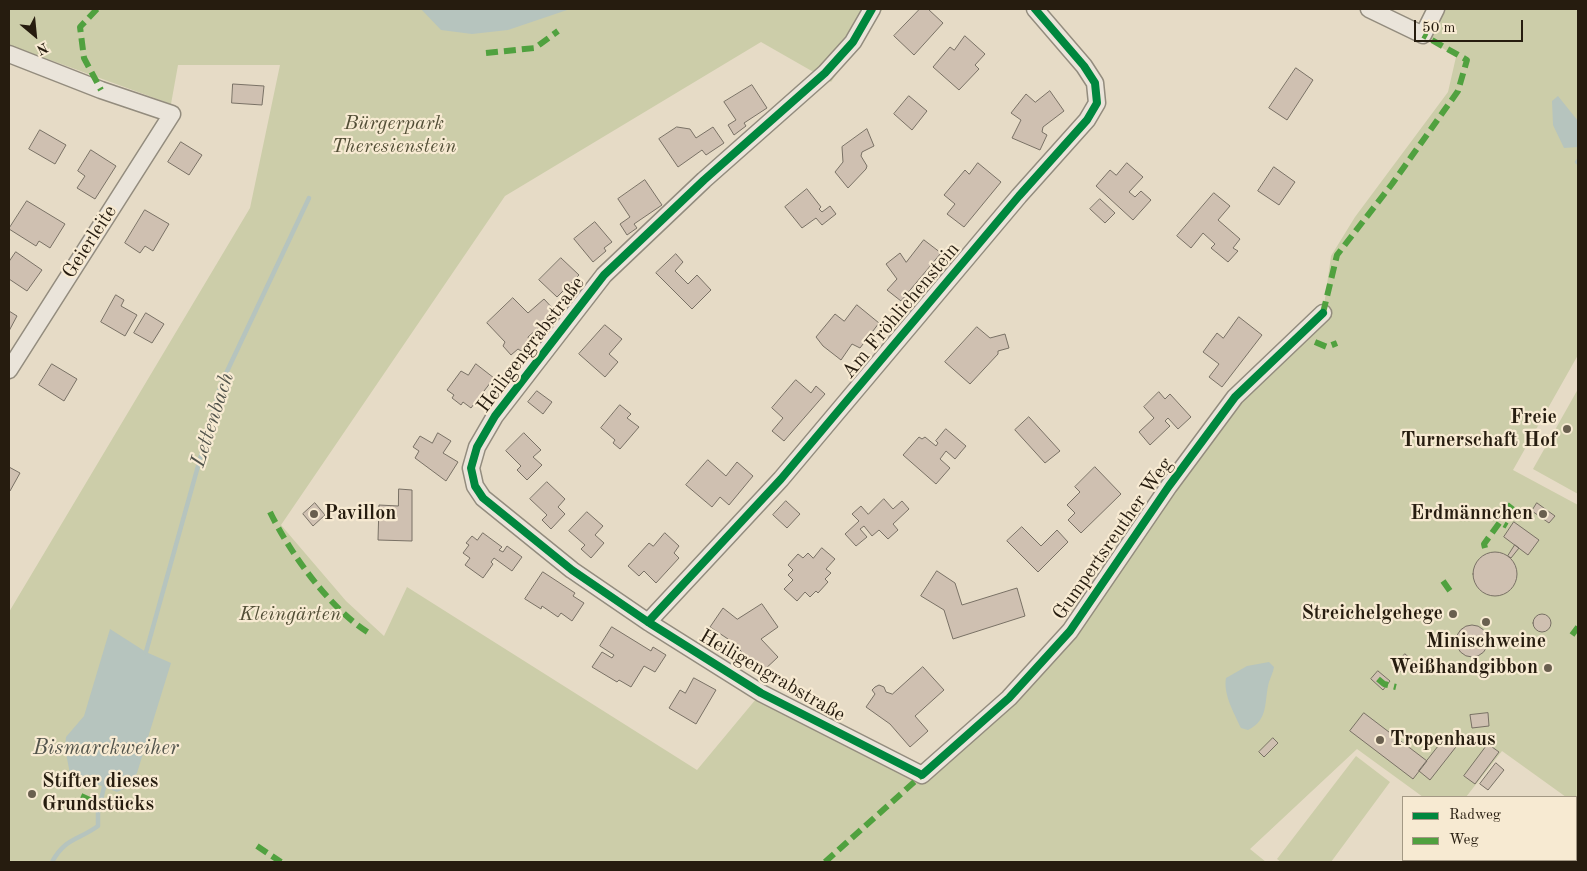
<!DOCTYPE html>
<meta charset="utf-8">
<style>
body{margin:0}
#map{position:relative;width:1587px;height:871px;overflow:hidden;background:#e6dbc6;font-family:"Old Standard TT",serif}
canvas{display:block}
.frame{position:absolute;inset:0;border:10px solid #261c0f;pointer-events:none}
.legend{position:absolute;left:1402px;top:796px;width:175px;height:65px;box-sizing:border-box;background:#f7ead2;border:1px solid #a39884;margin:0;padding:6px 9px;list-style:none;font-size:15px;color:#261c0f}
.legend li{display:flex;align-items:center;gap:10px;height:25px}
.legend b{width:25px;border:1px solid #a39884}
.north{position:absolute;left:10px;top:10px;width:50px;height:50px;-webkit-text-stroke:4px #f7ead2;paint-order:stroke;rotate:152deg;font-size:14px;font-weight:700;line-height:20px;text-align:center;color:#261c0f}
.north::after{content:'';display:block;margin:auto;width:18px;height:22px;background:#261c0f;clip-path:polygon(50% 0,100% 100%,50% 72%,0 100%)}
.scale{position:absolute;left:1414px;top:20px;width:109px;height:22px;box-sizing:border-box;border:2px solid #261c0f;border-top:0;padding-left:6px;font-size:15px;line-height:18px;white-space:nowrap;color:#261c0f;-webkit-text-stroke:4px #f7ead2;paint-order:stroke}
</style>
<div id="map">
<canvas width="1587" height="871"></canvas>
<div class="frame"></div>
<ul class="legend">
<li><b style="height:6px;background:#00873e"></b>Radweg</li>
<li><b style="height:6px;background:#50a13f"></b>Weg</li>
</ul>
<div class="north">N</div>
<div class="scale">50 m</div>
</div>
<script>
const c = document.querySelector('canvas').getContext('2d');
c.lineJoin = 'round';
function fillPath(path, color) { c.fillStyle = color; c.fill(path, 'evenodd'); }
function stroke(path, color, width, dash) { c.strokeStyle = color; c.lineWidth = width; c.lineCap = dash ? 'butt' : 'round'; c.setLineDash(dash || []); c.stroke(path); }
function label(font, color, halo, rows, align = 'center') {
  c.font = font + ' "Old Standard TT",serif'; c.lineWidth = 4.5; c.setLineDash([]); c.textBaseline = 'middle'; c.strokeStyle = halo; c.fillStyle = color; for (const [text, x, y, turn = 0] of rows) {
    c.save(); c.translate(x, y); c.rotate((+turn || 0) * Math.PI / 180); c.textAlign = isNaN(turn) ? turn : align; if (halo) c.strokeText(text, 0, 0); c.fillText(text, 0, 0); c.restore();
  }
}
const green = new Path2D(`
 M9,9H883L831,82L761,42L505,196L281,525L346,601L384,636L407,587L697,770L761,693L921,775L1070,631L1235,397L1323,313L1331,256L1355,217L1448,92L1456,57L1423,35L1434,9H1578V355L1513,470L1578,505V806L1576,804V797H1566L1502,751L1466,797H1423L1357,749L1250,849L1266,862H9V612L250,208L280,65H178L171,104L9,45Z
 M1578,389V494L1533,469Z
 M1356,756L1390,782L1331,862H1281L1277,859Z`);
const water = new Path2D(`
 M421,9H570L508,30L472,34L441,30Z
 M1558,96L1578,121V147L1564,148L1553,125L1552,101Z
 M110,629L146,652L171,663L137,773L126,788L117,792L70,774L65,748L66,737L84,716Z
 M1269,662L1274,667C1273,673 1271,676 1269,682C1264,701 1269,720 1248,730L1241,728C1234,713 1223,694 1226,678L1247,666Z`);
const stream = new Path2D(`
 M1577,162L1578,161
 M146,652L221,384L309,198
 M52,862C65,838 77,841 98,826V812L104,787`);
const building = new Path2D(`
 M920,9H928L943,23L914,55L894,36Z
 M965,36L985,54L975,65L979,69L959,90L933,67L950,47L954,50Z
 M1296,68L1313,80L1287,120L1269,108Z
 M233,84L264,86L262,105L232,103Z
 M752,85L767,108L744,123L746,126L734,135L728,125L736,120L724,102Z
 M1050,91L1064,111L1043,127L1042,132L1047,135L1040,150L1012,138L1021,120L1011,113L1026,94L1035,102Z
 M909,96L927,111L912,130L894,114Z
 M677,127L690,129L696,138L713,127L724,143L706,155L702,150L678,167L659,139Z
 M867,129L874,146L862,152L861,156L867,166L866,169L848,188L835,172L843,162L842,147Z
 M40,130L66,145L55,164L29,149Z
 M181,142L202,155L189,175L168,162Z
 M91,150L116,166L95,199L77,188L85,176L78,171Z
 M978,163L1001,182L964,227L947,214L955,204L944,195L965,170L969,174Z
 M1127,163L1143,177L1129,192L1135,197L1141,191L1151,200L1133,220L1096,186L1110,170L1116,175Z
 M1274,167L1295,182L1279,205L1258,191Z
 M645,180L662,205L634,224L637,228L627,235L620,224L630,217L618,199Z
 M807,189L821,207L819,209L822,212L830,206L836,214L822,225L816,218L802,228L785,207Z
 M1214,193L1230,206L1218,220L1240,239L1233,248L1238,251L1228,262L1211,248L1215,244L1203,233L1191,248L1177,236Z
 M1100,199L1115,213L1105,223L1090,209Z
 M27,201L65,224L50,248L39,241L36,246L9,229Z
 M145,210L169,224L153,251L145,246L140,253L125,243Z
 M595,222L612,242L604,248L606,251L593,262L574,239Z
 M924,240L941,253L901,301L887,290L897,279L886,264L900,253L906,262Z
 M16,252L42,270L27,291L9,279V262Z
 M676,254L683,262L675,271L688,284L697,275L711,290L692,309L656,273Z
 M561,258L579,275L557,297L539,280Z
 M116,295L124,300L121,306L137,315L125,336L101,322Z
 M513,298L528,313L544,299L556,312L528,337L530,343L521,351L518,349L511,355L503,346L505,342L487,323Z
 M857,305L879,323L860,348L852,344L841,360L823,346L816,337L835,314L844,321Z
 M9,311L17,316L9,331Z
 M146,313L164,324L152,343L134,333Z
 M1239,317L1262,335L1222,387L1209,377L1219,364L1203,352L1217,333L1223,338Z
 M605,325L622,339L609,354L618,362L605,377L579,354Z
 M977,327L990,338L1005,334L1009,348L998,351V354L970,384L945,362Z
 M52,364L77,379L64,401L39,385Z
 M476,364L494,378L471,408L463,402L461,405L452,398L454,395L447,390L461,371L468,375Z
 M796,380L811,393L816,386L825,394L784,441L772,431L783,418L772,408Z
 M537,391L552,402L543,414L528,402Z
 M1159,392L1165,399L1170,394L1191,417L1178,429L1168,418L1165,421L1170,426L1150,445L1139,432L1154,418L1144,407Z
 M620,405L631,414L627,418L639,427L620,449L613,443L615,440L601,428Z
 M1029,417L1060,451L1045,463L1015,430Z
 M946,429L966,446L955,459L946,451L940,459L950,468L936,484L903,455L919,437L922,439L925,437L936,446L938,443L936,441Z
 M438,433L451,441L443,453L458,462L446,481L415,458L419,451L413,447L420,436L432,443Z
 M524,433L541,450L533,457L542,465L527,480L517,470L521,466L506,451Z
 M708,460L726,476L737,462L753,476L729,505L720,497L712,507L686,485Z
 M9,467L20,473L10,491L9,490Z
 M1095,467L1121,494L1081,533L1068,520L1075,513L1067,505L1080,492L1075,487Z
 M547,482L565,499L558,507L565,514L551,529L542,520L547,515L530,499Z
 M399,489L412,490V541L378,540L379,505L398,506Z
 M884,499L893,509L902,501L909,509L893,524L898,530L888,539L879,530L872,536L864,526L860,529L867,537L856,546L845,534L859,521L852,514L861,506L868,514Z
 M786,501L800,514L787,528L773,515Z
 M315,503L325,515L313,526L303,514Z
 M1537,503L1555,516L1549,523L1532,511Z
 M587,512L603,526L595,535L604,543L591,558L581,549L585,545L569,531Z
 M1514,522L1539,540L1528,555L1504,537Z
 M1022,527L1041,546L1057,530L1068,542L1038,572L1007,541Z
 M483,533L502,547L499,550L503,552L507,546L522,557L512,571L494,558L491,562L493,564L483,578L465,565L470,558L463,553L469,545L466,543L472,536L477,540Z
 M665,533L679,546L674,553L679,558L656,583L644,571L639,576L628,566L649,543L653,546Z
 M1515,545L1519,548L1511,558L1508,556Z
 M822,548L835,559L826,569L831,573L825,579L828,582L818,593L816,591L810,597L805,592L797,601L784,589L793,580L788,575L793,570L788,565L798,554L803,558L808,553L813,558Z
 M1473 574a22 22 0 1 1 44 0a22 22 0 1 1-44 0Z
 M937,571L955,583L962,605L1017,588L1025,616L953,639L944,610L921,596Z
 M543,572L575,593L573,596L584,603L572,621L561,613L558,617L542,606L541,609L525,599Z
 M762,604L778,627L761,639L778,657L762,672L736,646L737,645L710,627L723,608L737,619Z
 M1533 623a9 9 0 1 1 18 0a9 9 0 1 1-18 0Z
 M1456 641a16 16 0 1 1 32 0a16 16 0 1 1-32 0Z
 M612,627L651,651L653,647L666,655L655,672L644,666L631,687L619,680L617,682L592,667L602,652L612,658L614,655L600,646Z
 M1405,654L1411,659L1399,673L1393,668Z
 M923,667L944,690L915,716L928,731L910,747L890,724L866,707L875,694L872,690L875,687L879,685L884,687L886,692L892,694Z
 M1378,671L1390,681L1383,690L1371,679Z
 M694,678L716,690L696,724L669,708L680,690L685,693Z
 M1364,713L1427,761L1413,779L1350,731Z
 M1488,713L1489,726L1472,728L1470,715Z
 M1448,734L1459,743L1430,780L1419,771Z
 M1273,738L1278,743L1264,757L1259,752Z
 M1488,744L1499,752L1475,784L1464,776Z
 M1496,763L1504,770L1488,790L1480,784Z`);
const street = new Path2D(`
 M872,9L853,42L825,73L704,180L604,275L495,416L477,447L471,468L475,486L483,498L572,570L648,622L761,693L922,775L1009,698L1070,631L1169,486L1235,397L1323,313
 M1369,9L1423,35L1436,9
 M9,54L101,90L172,114L9,370
 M648,622L781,479L1019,196L1087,120L1097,103L1095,83L1084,66L1035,9`);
const quiet = new Path2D(`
 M97,9L80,27L84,58L101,90
 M486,53L535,48L558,31
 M1323,313L1337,255L1392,184L1458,91L1467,60L1423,35
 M1315,342L1327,347L1337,343
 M1507,505L1524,518L1529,516
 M270,512C290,553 330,609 369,633
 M1485,548L1484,544L1500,522L1507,526
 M1443,581L1450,591
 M1572,635L1578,627
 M1378,679L1384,684L1396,687
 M81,796L110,809
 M257,846L281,862
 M825,862L922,775`);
const cycleway = new Path2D(`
 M872,9L853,42L825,73L704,180L604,275L495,416L477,447L471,468L475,486L483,498L572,570L648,622L761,693L922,775L1009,698L1070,631L1169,486L1235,397L1323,313
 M648,622L781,479L1019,196L1087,120L1097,103L1095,83L1084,66L1035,9`);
const markers = [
 [1567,429,5,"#695f4f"],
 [314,514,5,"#695f4f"],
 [1543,514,5,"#695f4f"],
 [1453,614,5,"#695f4f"],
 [1486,622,5,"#695f4f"],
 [1548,668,5,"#695f4f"],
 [1380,740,5,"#695f4f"],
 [32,794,5,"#695f4f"]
];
const parkNames = [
 ["Bürgerpark",394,124],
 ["Theresienstein",394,147],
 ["Kleingärten",290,615]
];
const streetNames = [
 ["Geierleite",90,242,-57],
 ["Am Fröhlichenstein",901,311,-50],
 ["Heiligengrabstraße",531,345,-53],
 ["Gumpertsreuther Weg",1113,539,-55],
 ["Heiligengrabstraße",772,676,30]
];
const poiNames = [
 ["Freie",1557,418],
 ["Turnerschaft Hof",1557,441],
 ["Pavillon",324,514,"left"],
 ["Erdmännchen",1533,514],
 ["Streichelgehege",1443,614],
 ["Minischweine",1486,642,"center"],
 ["Weißhandgibbon",1538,668],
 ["Tropenhaus",1390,740,"left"],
 ["Stifter dieses",42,782,"left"],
 ["Grundstücks",42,805,"left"]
];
const waterNames = [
 ["Lettenbach",213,420,-72],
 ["Bismarckweiher",106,748]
];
fillPath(green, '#cccda9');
fillPath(water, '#b6c4be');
stroke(stream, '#b6c4be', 4.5);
fillPath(building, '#cfc0b1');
stroke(building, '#797165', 1);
stroke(street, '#938c7e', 19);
stroke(street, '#eae4da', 16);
stroke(quiet, '#50a13f', 6, [12, 6]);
stroke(cycleway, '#00873e', 8);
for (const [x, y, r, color] of markers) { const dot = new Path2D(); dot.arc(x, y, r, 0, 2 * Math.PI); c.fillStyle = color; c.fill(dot); stroke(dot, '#f7ead2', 2); }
label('italic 20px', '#524e36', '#f7ead2', parkNames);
label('20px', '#261c0f', '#f7ead2', streetNames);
label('bold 20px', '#261c0f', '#f7ead2', poiNames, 'right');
label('italic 21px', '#51534b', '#f7ead2', waterNames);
</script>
